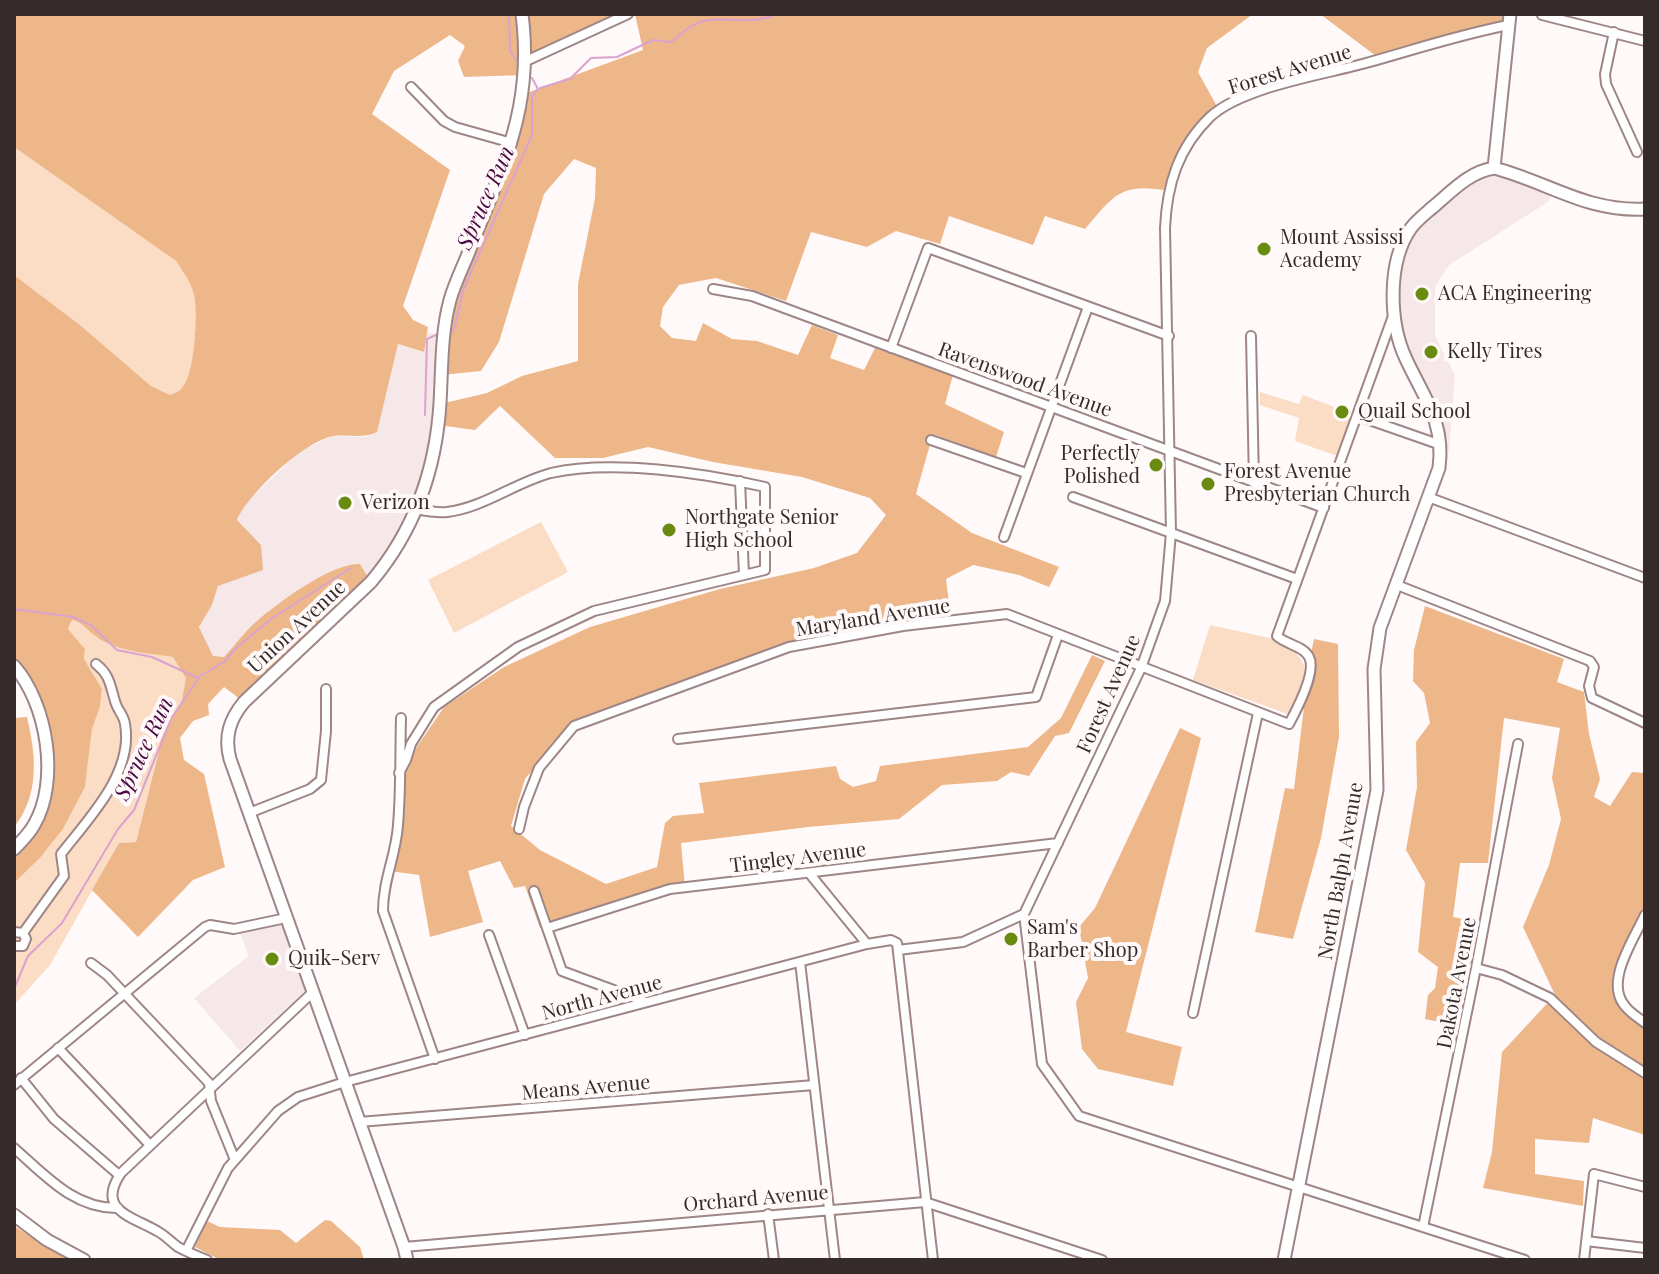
<!DOCTYPE html>
<style>
body{margin:0}
#map{position:relative;width:1659px;height:1274px;overflow:hidden;background:#fff9f9;font-family:"Playfair Display",serif}
canvas{display:block}
.frame{position:absolute;inset:0;border:16px solid #352b2b;pointer-events:none}
</style>
<div id="map">
<canvas width="1659" height="1274"></canvas>
<div class="frame"></div>
</div>
<script>
const c = document.querySelector('canvas').getContext('2d');
c.lineJoin = 'round';
function fillPath(path, color) { c.fillStyle = color; c.fill(path, 'evenodd'); }
function stroke(path, color, width, dash) { c.strokeStyle = color; c.lineWidth = width; c.lineCap = dash ? 'butt' : 'round'; c.setLineDash(dash || []); c.stroke(path); }
function label(font, color, halo, rows, align = 'center') {
  c.font = font + ' "Playfair Display",serif'; c.lineWidth = 8; c.setLineDash([]); c.textBaseline = 'middle'; c.strokeStyle = halo; c.fillStyle = color; for (const [text, x, y, turn = 0] of rows) {
    c.save(); c.translate(x, y); c.rotate((+turn || 0) * Math.PI / 180); c.textAlign = isNaN(turn) ? turn : align; if (halo) c.strokeText(text, 0, 0); c.fillText(text, 0, 0); c.restore();
  }
}
const built = new Path2D(`
 M1481,170L1553,189L1548,202L1449,265L1435,287V336L1455,375L1449,453L1442,445L1405,358L1395,311L1404,243L1409,231Z
 M427,333L444,334L440,404L416,509L371,582L257,621L224,657L213,656L199,627L212,605L218,586L261,545L237,520L242,507L300,451L332,436L367,437L398,344L423,352Z
 M281,922L306,990L240,1051L194,998L249,956L239,931Z`);
const green = new Path2D(`
 M14,147L176,261C183,272 191,282 194,295C198,314 195,376 181,389C179,392 174,393 170,395L151,386L80,325L14,275Z
 M1260,392L1299,404L1303,395L1353,414L1337,456L1295,441L1299,418L1260,405Z
 M541,522L568,572L454,633L428,580Z
 M72,620L83,623L97,638L173,657L207,671L171,719L159,747L136,842L119,843L50,965L14,1005V883L40,858L63,829L85,787L92,729L100,707L102,689L84,659L85,649L68,629Z
 M1210,625L1283,641C1288,649 1297,652 1301,660C1313,678 1300,699 1288,714L1193,680Z`);
const forest = new Path2D(`
 M14,14H628L527,61L525,75L464,77L458,61L465,46L450,35L394,71L372,114L450,170L403,306L413,320L428,327L424,352L398,344L377,432C362,439 349,434 334,436C305,440 248,494 237,520L261,545L263,570L218,586L212,605L199,627L213,656L224,657C235,645 245,631 258,620C279,602 333,562 360,564L371,582L244,702L224,687L208,704L209,715L193,721L180,738L184,760L204,774L225,867L193,880L138,937L92,890L119,843L136,842L162,738L182,700L186,678L173,657C149,653 119,652 98,638C87,631 85,623 72,620L68,629L85,649L84,659L102,689L100,707L92,729L85,787L63,829L40,858L14,883V849L27,834L45,792L40,719L14,666V275L80,325L151,386L170,395C173,393 179,392 181,389C195,376 198,314 194,295C191,282 183,272 176,261L14,147Z
 M635,14H1253L1207,48L1198,72L1219,110L1193,137L1169,191C1121,182 1114,195 1085,229L1045,216L1033,245L949,216L940,244L896,231L867,247L811,232L786,301L716,278L679,285L663,307L660,326L672,338L696,341L703,323L732,339L757,341L798,355L812,325L838,335L830,358L864,370L875,348L953,375L945,404L1004,432L996,457L933,434L916,494L972,533L1059,567L1049,587L1019,575L973,565L946,579L951,620L789,647L570,726L525,779L511,826L540,850L606,884L657,867L665,823L673,816L704,813L699,783L836,766L840,779L853,787L876,781L880,766L1028,747L1061,718L1092,655L1105,661L1069,733L1055,736L1029,776L1011,772L997,781L942,785L899,819L808,827L681,843L685,887L547,928H540L525,886L514,888L500,861L468,871L483,922L430,937L419,875L389,871L393,859L399,773L444,707L504,667L590,627L720,589L814,568L857,553L886,515L870,498L802,477L713,462L648,447L603,458H555L500,406L475,430L438,425L440,404L487,393L522,376L578,361V284L595,198L596,168L574,159L544,194L499,342L481,371L441,375L444,334L524,94L643,50Z
 M1320,14H1503L1502,26L1380,59Z
 M1425,606L1564,659L1557,682L1584,692L1589,734L1600,779L1594,797L1610,806L1632,772L1645,773V907L1620,964L1614,988L1615,997L1645,1029V1135L1593,1118L1589,1143L1535,1139V1174L1584,1181L1583,1206L1483,1188L1492,1152L1502,1052L1555,995L1523,927L1549,865L1561,819L1552,778L1560,728L1504,718L1488,863H1460L1453,917L1477,922L1460,1026L1425,1019L1428,995L1435,988L1438,967L1418,952L1425,883L1406,850L1417,787L1416,742L1430,723L1424,693L1413,681L1414,650Z
 M1314,639L1338,644L1339,737L1321,838L1293,939L1255,932L1285,788L1294,789L1310,658Z
 M27,717C36,755 40,795 14,827V718Z
 M1180,728L1201,738L1126,1032L1182,1047L1173,1086L1098,1069L1082,1049L1076,1002L1088,978L1079,927L1095,908Z
 M325,1220L331,1221L360,1247L364,1260H220L195,1247L207,1221L220,1227L280,1230L296,1243Z
 M14,1226L68,1260H14Z`);
const stream = new Path2D(`
 M509,14L510,51L518,62
 M540,88L570,79L591,58L617,57L653,40L671,42C682,34 690,24 704,21C729,16 752,26 776,14
 M450,333L454,329L464,288L532,135V96L538,89L532,78
 M425,415L427,339L438,334
 M14,609L73,617L91,625L117,650L152,657L198,678
 M14,989L28,956L62,923L118,829L134,810L171,719L200,676L224,662L235,649L271,619L351,568`);
const street = new Path2D(`
 M1542,15L1645,41
 M1509,25C1461,34 1413,50 1366,63C1323,75 1242,87 1210,117C1178,148 1167,185 1165,228L1171,533L1165,601L1141,668L1024,914L1042,1064L1079,1116L1525,1260
 M1614,32L1605,74L1606,84L1637,152
 M526,61L628,14
 M411,87L444,121L455,127L512,143
 M713,289L752,296L1324,508
 M1251,336L1254,483
 M891,348L928,248L1169,336
 M1358,416L1441,445
 M931,440L1026,473
 M740,481L744,575
 M1073,497L1297,579
 M1428,497L1645,578
 M1004,537L1088,307
 M1397,585L1590,661L1594,667L1589,686L1592,698L1645,723
 M401,718C400,754 401,790 398,825C396,856 383,879 383,911L435,1059
 M678,739L1036,697L1058,635
 M399,773L406,760L411,744L434,707L518,647L594,611L765,570V487C704,473 611,459 551,473C516,482 483,508 447,512C437,513 426,511 416,509
 M249,813L310,789L321,780L326,731V689
 M519,829L524,807L539,768L574,726L789,647L903,626L1007,614L1289,724C1296,711 1317,672 1309,657C1304,646 1285,644 1277,636L1393,316
 M809,873L867,944L891,940L897,943L933,1260
 M534,891L562,971L646,1002
 M1645,915C1634,939 1604,982 1625,1006C1630,1013 1639,1018 1645,1023
 M547,928L670,889L1058,843
 M14,932L23,933L26,939L23,946H14
 M23,933L64,876L61,854C88,819 134,773 125,724C124,715 117,710 115,701C110,685 110,675 96,664
 M489,935L525,1035
 M898,950L963,942L1024,914
 M800,962L835,1260
 M91,963L107,975L209,1083L211,1101L235,1160
 M1476,968L1502,975L1550,998L1596,1042L1645,1073
 M1193,1013L1258,713
 M58,1048L150,1145
 M21,1078L54,1119L119,1175
 M14,1085L205,927L210,925L234,929L286,918
 M359,1122L814,1085
 M14,1148C45,1175 74,1209 118,1208
 M768,1214L774,1260
 M1423,1227L1476,968L1518,744
 M1586,1241L1645,1248
 M404,1247L925,1202L1102,1260
 M186,1251L228,1168L278,1111L298,1097L345,1082L867,944
 M207,1260C197,1256 187,1252 178,1247C171,1242 165,1235 157,1231C134,1217 95,1211 121,1173L313,992
 M1584,1260L1594,1174L1645,1187`);
const secondary = new Path2D(`
 M1494,168L1510,14
 M14,666C47,703 60,781 34,825C29,834 21,842 14,849
 M14,1215L47,1240L84,1260
 M407,1260L404,1247L230,759C224,736 230,719 244,702L371,582C414,531 436,469 440,403C442,369 441,333 450,300C455,282 464,265 470,249C503,165 534,107 522,14
 M1284,1260L1377,790L1374,669L1380,628L1439,468C1445,422 1424,398 1406,359C1389,323 1387,262 1411,228C1417,220 1425,214 1433,207C1452,191 1469,172 1494,168C1548,182 1586,212 1645,209`);
const markers = [
 [1264,249,8,"#698b0f"],
 [1422,294,8,"#698b0f"],
 [1431,352,8,"#698b0f"],
 [1342,412,8,"#698b0f"],
 [1156,465,8,"#698b0f"],
 [1208,484,8,"#698b0f"],
 [345,503,8,"#698b0f"],
 [669,530,8,"#698b0f"],
 [1011,939,8,"#698b0f"],
 [272,959,8,"#698b0f"]
];
const streetNames = [
 ["Forest Avenue",1290,70,-17],
 ["Ravenswood Avenue",1025,380,20],
 ["Maryland Avenue",873,618,-9],
 ["Union Avenue",297,627,-43],
 ["Forest Avenue",1109,694,-66],
 ["Tingley Avenue",798,858,-7],
 ["North Balph Avenue",1341,871,-80],
 ["Dakota Avenue",1457,983,-79],
 ["North Avenue",602,998,-15],
 ["Means Avenue",586,1088,-5],
 ["Orchard Avenue",756,1199,-5]
];
const poiNames = [
 ["Mount Assissi",1280,238],
 ["Academy",1280,261],
 ["ACA Engineering",1438,294],
 ["Kelly Tires",1447,352],
 ["Quail School",1358,412],
 ["Perfectly",1140,454,"right"],
 ["Polished",1140,477,"right"],
 ["Forest Avenue",1224,472],
 ["Presbyterian Church",1224,495],
 ["Verizon",361,503],
 ["Northgate Senior",685,518],
 ["High School",685,541],
 ["Sam's",1027,928],
 ["Barber Shop",1027,951],
 ["Quik-Serv",288,959]
];
const waterNames = [
 ["Spruce Run",486,198,-66],
 ["Spruce Run",144,749,-65]
];
fillPath(built, '#f6e8e8');
fillPath(green, '#fbdcc4');
fillPath(forest, '#eeb78a');
stroke(stream, '#daa3cf', 2);
stroke(street, '#9e8686', 12);
stroke(secondary, '#9e8686', 15);
stroke(street, '#fff', 8);
stroke(secondary, '#fff', 11);
for (const [x, y, r, color] of markers) { const dot = new Path2D(); dot.arc(x, y, r, 0, 2 * Math.PI); c.fillStyle = color; c.fill(dot); stroke(dot, '#fff9f9', 3); }
label('20px', '#352b2b', '#fff9f9', streetNames);
label('20px', '#352b2b', '#fff9f9', poiNames, 'left');
label('italic 22px', '#4c0b44', '#fff9f9', waterNames);
</script>
